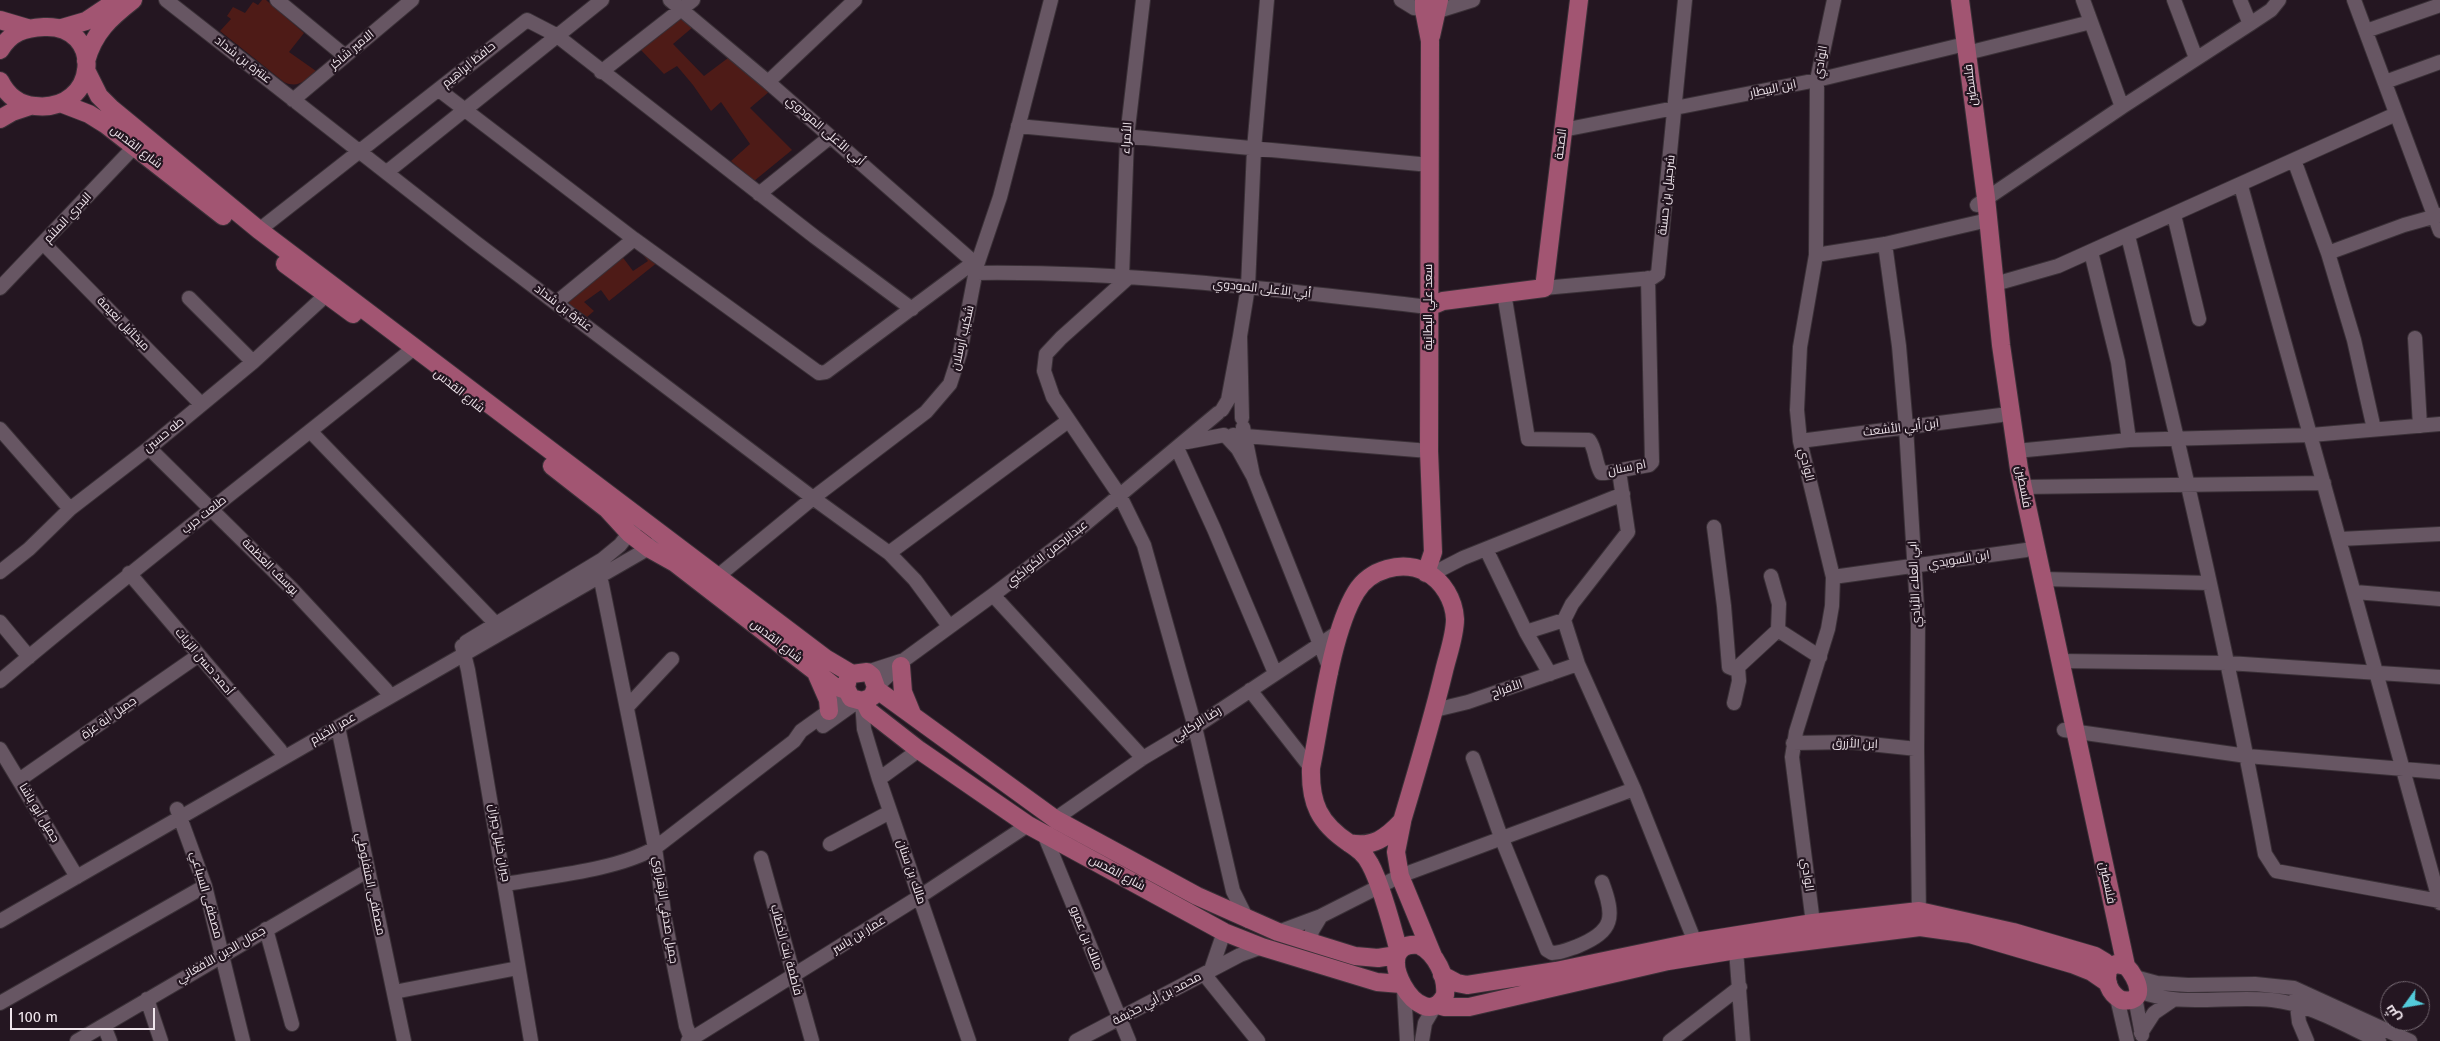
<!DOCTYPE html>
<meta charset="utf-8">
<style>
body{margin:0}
#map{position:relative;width:2440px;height:1041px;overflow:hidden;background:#241621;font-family:"Fira Sans",Cairo,sans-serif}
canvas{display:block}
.north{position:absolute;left:2380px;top:981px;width:50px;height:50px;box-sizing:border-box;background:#241621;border:1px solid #756972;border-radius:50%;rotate:238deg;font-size:14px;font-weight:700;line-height:20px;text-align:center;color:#efe5ec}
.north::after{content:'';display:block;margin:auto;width:18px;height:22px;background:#53cbda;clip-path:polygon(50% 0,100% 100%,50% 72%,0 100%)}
.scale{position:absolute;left:10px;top:1008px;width:145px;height:22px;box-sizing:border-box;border:2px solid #efe5ec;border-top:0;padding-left:6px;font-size:15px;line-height:18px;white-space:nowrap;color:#efe5ec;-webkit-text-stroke:4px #241621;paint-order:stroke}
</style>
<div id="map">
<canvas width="2440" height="1041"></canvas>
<div class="north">ش</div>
<div class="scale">100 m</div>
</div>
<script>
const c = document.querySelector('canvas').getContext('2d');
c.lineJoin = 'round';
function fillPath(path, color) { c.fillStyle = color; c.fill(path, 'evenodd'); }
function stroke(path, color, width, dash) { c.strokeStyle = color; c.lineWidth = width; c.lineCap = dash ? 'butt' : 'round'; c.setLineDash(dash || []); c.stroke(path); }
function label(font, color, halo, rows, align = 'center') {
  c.font = font + ' "Fira Sans",Cairo,sans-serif'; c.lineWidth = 4.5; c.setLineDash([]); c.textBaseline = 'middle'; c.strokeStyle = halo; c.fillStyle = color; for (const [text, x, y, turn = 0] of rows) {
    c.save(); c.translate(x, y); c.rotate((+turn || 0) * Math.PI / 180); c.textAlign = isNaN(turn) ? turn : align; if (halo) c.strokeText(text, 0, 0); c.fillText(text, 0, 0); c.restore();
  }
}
const green = new Path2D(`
 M262,0H266L304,33L289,52L316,71C306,80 298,89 284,82L220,31L231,19L227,16L233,7L245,13L253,2L258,5Z
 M682,18L693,27L673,44L704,76L728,58L770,91L750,108L792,150L754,181L731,161L750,144L721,102L711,111L693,85L677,66L664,74L641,50Z
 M636,246L658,262L609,301L601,290L584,302L594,311L587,317L564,300L621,255L633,271L648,261Z`);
const minor = new Path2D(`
 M166,0L475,242L813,498L889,553L915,580L949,626
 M277,0L345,56
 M670,0L768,82L977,265
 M1401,0L1414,8L1438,11L1473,0
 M2174,0L2196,58
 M2240,0L2250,24
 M2354,0L2440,231
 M2366,31L2440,5
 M1967,53L2091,22
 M601,72L693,0
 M768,82L855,0
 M2385,82L2440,62
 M439,90L634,239L819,373L826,372L974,262
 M293,100L412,0
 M2122,107L2250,24L2271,10L2279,0
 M1018,126L1430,165
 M1563,130L1817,80L1957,46
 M2294,160L2328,253L2404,225L2440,215
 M387,172L602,0
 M2241,186L2440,903
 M759,194L830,137
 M1977,205L2122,107L2083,0
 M2174,215L2199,319
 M259,230L527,20L556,35L815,237L912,309
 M2128,236C2179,441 2227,646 2265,854L2276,871L2440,901
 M44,244L201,404
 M1885,244L1899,346L1906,427L1918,624L1917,749L1919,921
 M2091,252L2118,362L2129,440
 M2328,253L2354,340L2374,429
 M1816,255L1885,244L1988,220
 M976,273C1128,271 1279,290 1429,307
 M1122,277L1127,137L1143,0
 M1129,277L1061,338L1046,354L1044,371L1053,397L1120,496L1144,545L1195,727L1233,891L1248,921
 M1995,284L2058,266L2396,114
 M0,288L135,146
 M1544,288L1652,278L1658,274L1685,0
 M1504,293L1528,439L1589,440C1596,449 1595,463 1601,473H1605L1649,465L1652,462L1648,278
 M189,298L253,362
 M557,302L634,239
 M1240,336L1248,287L1254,149L1267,0
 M2415,338L2420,426
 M1222,410L1228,400L1240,336L1242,418
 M0,429L70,509
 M311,432L496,624
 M1233,435L1429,451
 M1226,436L1238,449L1253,476L1243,427
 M1800,441L2001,415
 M1187,442L1224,435
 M149,448L292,589L386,690
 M1177,448L1214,529L1275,673
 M2016,451L2129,440L2311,435L2440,424
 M1619,471L1628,532L1572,604L1564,620L1578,664L1634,789L1695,942
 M1253,476L1331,672
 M2022,487L2324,483
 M1714,527L1724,606L1729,667L1734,669L1738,667
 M2340,539L2440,534
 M1486,549L1526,632L1550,674
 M889,553L1068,421
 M0,572L29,549L70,509L149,448L253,362L325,296
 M129,573L280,750
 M1430,575L1463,558L1623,494
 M718,576L813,498L926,412L950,384L960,353L977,265L1000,197L1051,0
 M1771,576L1779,604L1778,630L1820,657
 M1833,577L2026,550
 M2042,579L2209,583
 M2355,592L2440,599
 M993,595L1143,758
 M0,622L29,657
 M1526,632L1564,620
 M466,642L603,559L620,545L641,518
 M462,646L468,670L531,1041
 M2059,661L2228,663L2440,677
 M867,672L904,660L993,595L1077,531L1218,413
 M0,681C133,568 273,462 409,352
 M876,687L903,662
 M1250,690L1311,768
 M862,701L864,729L879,779L969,1041
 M1734,703L1739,681L1738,667L1778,630
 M628,706L672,659
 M1435,710L1468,702L1578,664
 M823,726L858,701
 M338,727L404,1041
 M2064,730L2247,756L2440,772
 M1793,743L1851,742L1917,749
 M0,749L77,877
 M1473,758L1501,837L1547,950L1552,953C1561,953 1569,949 1578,946C1614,931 1615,917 1602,882
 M879,779L919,750
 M19,780L199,655
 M177,809L205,886L243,1041
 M1055,819L1143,758L1195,727L1340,631
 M1044,834L1129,1041
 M830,844L890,812
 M761,858L812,1041
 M506,884C550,876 617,870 655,848L600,575
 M1321,916L1400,876L1634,789
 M0,921L656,544
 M1813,923L1792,757L1796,732L1828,629L1832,606L1833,577L1800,441L1797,410L1800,347L1816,255L1817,80L1834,0
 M266,929L292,1024
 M1278,932L1321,916L1312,931L1310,942
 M1736,950L1743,1041
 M1211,970L1224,932
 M1204,974L1258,1041
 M2135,977L2157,983L2188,985L2255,984L2294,988L2410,1041
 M1404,990L1407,1041
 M2139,991C2181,1008 2227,995 2272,1000C2310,1004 2344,1025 2379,1041
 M394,992L518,968
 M2135,997L2142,1035
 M2117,998L2127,1041
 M2296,998L2299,1022L2307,1041
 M147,999L161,1041
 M0,1003L205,886
 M104,1026L110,1041
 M2141,1033L2154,1013L2173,1000
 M77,1041L367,871
 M688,1041L919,897L1028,825
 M692,1041L686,1026L665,920L655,848L794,741L801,731L829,711L847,693
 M1076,1041L1240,955L1262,947
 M1422,1041L1425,1023L1435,1006
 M1670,1041L1740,987`);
const major = new Path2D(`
 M1424,0V10L1430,41L1429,451L1433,552L1426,573
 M1960,0L1986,198L2001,345L2019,469L2126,966
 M0,20L27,28
 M62,28L86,21L113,3
 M1431,36L1439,0
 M0,50C11,32 24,28 44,27C105,24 99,113 35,106C19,105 7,95 0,81
 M86,61C94,32 110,18 133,0
 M86,70L99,96L112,109L259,230L825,658L852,674L867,672L872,676L876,687L872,697L862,701L851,698L846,688L848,678L852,674
 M63,104L89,114L105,124L223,216
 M0,119L12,112L30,106
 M285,264L353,314
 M1429,307L1443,301L1544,288L1579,0
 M552,466L607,509L629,533L650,549L675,563L834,686L846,690
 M901,666L903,692L912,714
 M817,675L828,700L829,711
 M876,689L1055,819L1197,896L1278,932L1355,956L1378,958L1397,955
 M864,701L869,711L919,750L1028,825L1224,932L1262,947L1377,982L1401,984
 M1402,822L1396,852L1400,876L1433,956
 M1349,843C1373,848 1386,838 1402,821C1417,771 1432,721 1444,671C1448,654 1455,636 1455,619C1454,600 1443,581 1426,572C1402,560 1370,569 1356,592C1331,633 1321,719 1311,768C1310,803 1319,823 1349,843C1358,849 1365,854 1370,864C1381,884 1393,929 1399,952
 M1419,945C1436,953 1447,977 1445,995C1422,1041 1364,939 1419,945Z
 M2116,964L2126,966C2138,978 2148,1004 2121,1000C2109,993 2104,980 2109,968Z
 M1442,975L1457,983L1467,985L1556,971L1695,942L1813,923L1919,911L2013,932L2095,956L2105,962L2109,968
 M1438,1005L1445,1007H1469L1668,961L1736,950L1920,927L1970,934L2072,964L2092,972L2108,983`);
const streetNames = [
 ["الامير شاكر",352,50,-40],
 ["عنترة بن شداد",243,60,38],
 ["الوادي",1821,62,-80],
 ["حافظ ابراهيم",469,65,-39],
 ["فلسطين",1971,85,-97],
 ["ابن البيطار",1773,89,-12],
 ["أبي الأعلى المودوي",825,131,41],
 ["الأمراء",1127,138,-86],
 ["الصحة",1561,144,-83],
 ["شارع القدس",136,147,38],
 ["شرحبيل بن حسنة",1667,195,-84],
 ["البدري الملثم",68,218,-47],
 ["أبي الأعلى المودوي",1262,289,6],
 ["سعد علي البطانية",1429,307,-90],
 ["عنترة بن شداد",563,308,37],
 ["ميخائيل نعيمة",123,324,46],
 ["شكيب أرسلان",963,338,-77],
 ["شارع القدس",459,391,39],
 ["ابن أبي الأشعث",1901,428,-7],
 ["طه حسين",164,435,-39],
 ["الوادي",1806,465,77],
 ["ام سنان",1627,468,-11],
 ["فلسطين",2023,487,79],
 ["طلعت حرب",204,515,-38],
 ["عبدالرحمن الكواكبي",1047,554,-38],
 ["ابن السويدي",1959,560,-9],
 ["يوسف العظمة",270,567,45],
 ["ابي العلاء الأيادي",1915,584,-93],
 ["شارع القدس",776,641,38],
 ["أحمد حسن الزيات",204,662,50],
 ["الأفراح",1507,689,-19],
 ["جميل أبة عزة",109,718,-35],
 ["رضا الركابي",1197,724,-32],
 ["عمر الخيام",333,729,-30],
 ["ابن الأزرق",1855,744,2],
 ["جميل أبو باشا",39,813,59],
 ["جبران خليل جبران",499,843,80],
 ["مالك بن سنان",911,872,71],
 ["شارع القدس",1117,873,28],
 ["الوادي",1807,875,82],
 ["فلسطين",2107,883,78],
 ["مصطفى المنفلوطي",370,884,78],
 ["مصطفى السباعي",206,895,74],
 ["جميل صدقي الزهراوي",665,910,81],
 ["عمار بن ياسر",859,935,-32],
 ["مالك بن عمرو",1086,938,68],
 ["فاطمة بنت الخطاب",786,950,75],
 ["جمال الدين الأفغاني",221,955,-30],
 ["محمد بن أبي حذيفة",1157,999,-28]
];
fillPath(green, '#4e1b17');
stroke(minor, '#3a3037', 16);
stroke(major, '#3a3037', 20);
stroke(minor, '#675663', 14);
stroke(major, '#a25572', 18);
label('12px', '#efe5ec', '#241621', streetNames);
</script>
